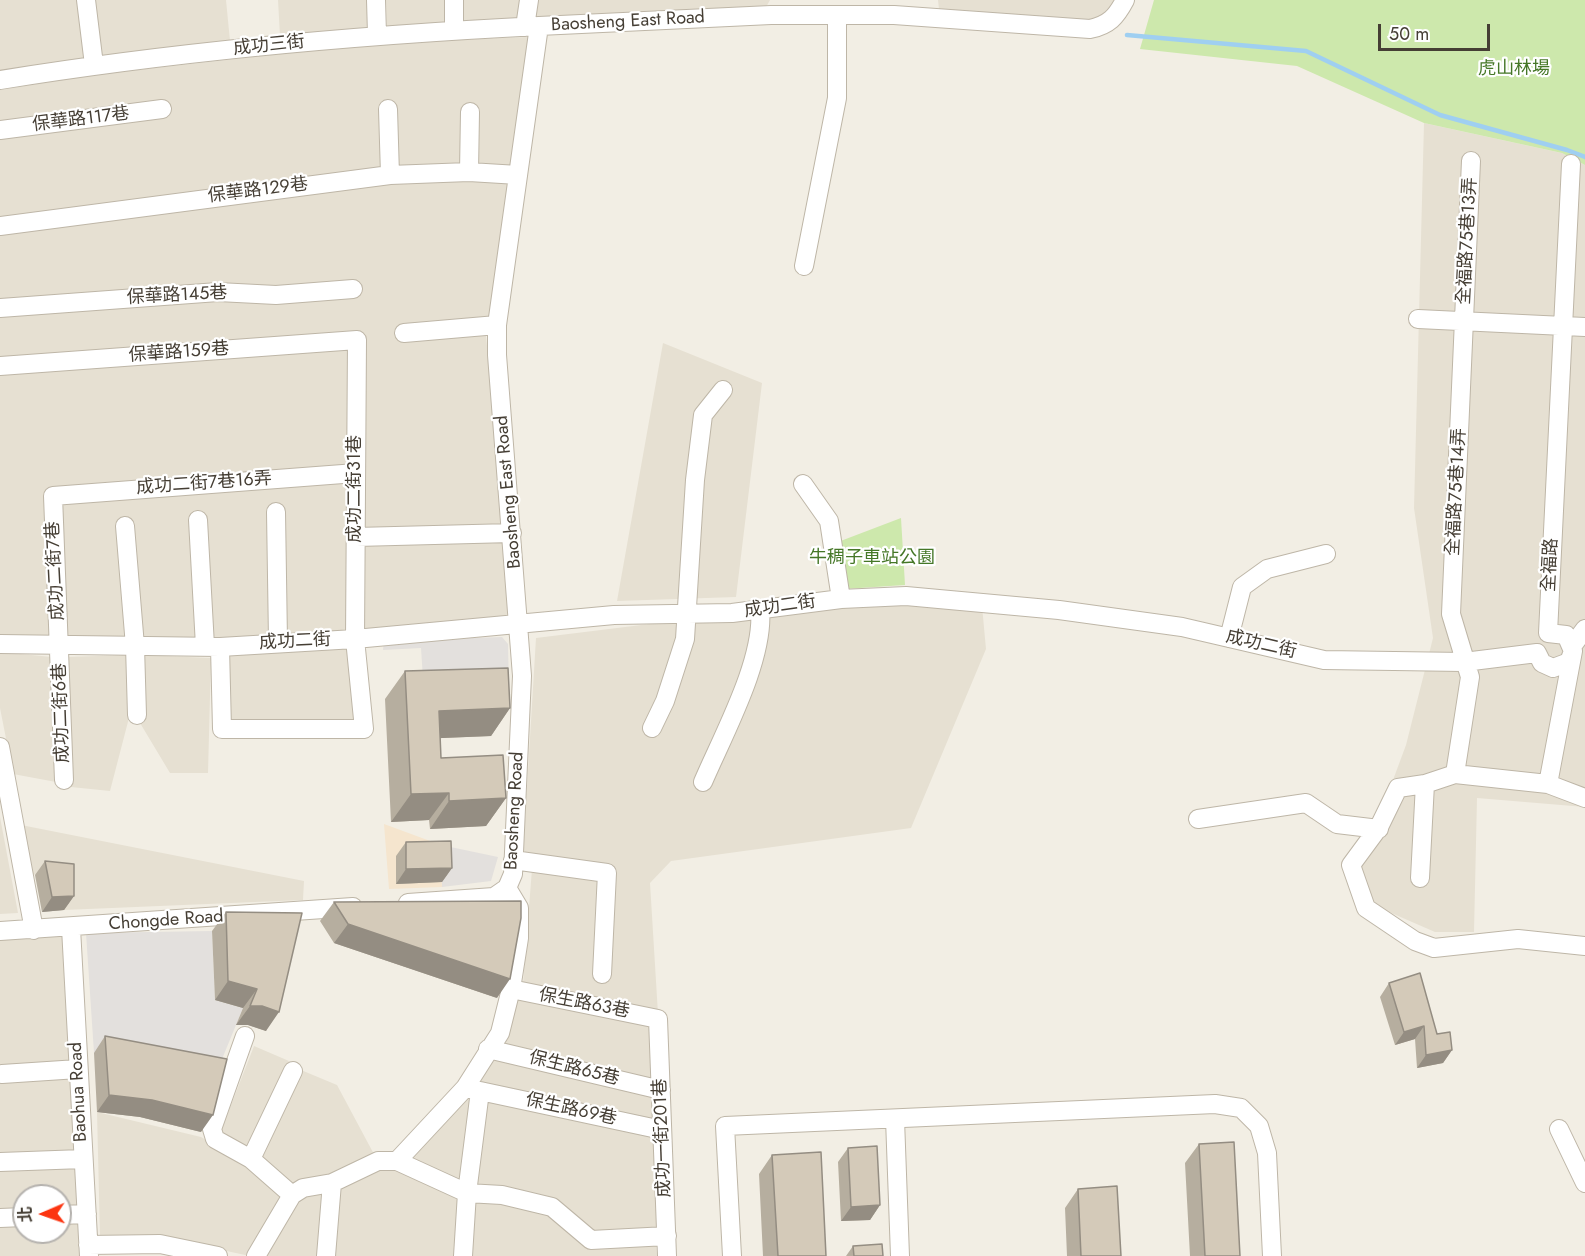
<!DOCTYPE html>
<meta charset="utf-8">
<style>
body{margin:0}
#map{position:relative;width:1585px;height:1256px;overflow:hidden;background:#f2eee4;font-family:Jost,"Noto Sans TC",sans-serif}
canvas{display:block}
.north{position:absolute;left:12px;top:1184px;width:60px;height:60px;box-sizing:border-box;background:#fff;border:2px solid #b5b2ae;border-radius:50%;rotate:268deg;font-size:16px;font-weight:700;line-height:24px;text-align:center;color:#453e34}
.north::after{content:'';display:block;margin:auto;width:21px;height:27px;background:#fc3511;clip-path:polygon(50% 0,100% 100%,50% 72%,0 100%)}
.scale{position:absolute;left:1378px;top:24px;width:112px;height:27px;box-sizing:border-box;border:3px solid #453e34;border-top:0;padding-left:8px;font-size:18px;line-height:21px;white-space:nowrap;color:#453e34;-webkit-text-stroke:4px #fff;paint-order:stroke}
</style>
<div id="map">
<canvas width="1585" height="1256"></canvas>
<div class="north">北</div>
<div class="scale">50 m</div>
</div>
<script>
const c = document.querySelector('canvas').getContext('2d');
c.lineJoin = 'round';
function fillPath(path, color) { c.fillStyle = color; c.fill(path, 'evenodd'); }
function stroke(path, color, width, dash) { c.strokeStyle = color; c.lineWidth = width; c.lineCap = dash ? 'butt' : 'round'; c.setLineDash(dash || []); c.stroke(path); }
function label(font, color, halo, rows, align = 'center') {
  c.font = font + ' Jost,"Noto Sans TC",sans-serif'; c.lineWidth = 4.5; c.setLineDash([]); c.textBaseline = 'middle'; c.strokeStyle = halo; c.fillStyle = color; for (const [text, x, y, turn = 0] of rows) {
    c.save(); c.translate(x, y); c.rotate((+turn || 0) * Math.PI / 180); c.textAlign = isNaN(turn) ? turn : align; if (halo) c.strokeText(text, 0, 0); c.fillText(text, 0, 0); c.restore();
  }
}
const residential = new Path2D(`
 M0,0H81L89,62L0,76Z
 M89,0H226L230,41L99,61Z
 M278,0H368V29L280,36Z
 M386,0H448L449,28L387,29Z
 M458,0H524L520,22L458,24Z
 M536,0H770L765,9L534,19Z
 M938,0H1114L1111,10L1091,22L939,9Z
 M529,37L486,336L515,620L219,642L0,637V90L92,75L378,43Z
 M1424,123L1562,153L1585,165V807L1477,798L1474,932H1435L1373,905L1361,868L1386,831L1402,795L1393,780L1406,745L1433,638L1414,508Z
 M663,343L762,383L736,597L617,601Z
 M909,601L982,606L986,649L911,828L671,861L650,883L658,1014L523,984L532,869H613L523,854L536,638L682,620L752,617L768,629L769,615Z
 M354,643L356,725L228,724L225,655Z
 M0,652L52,657L56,782L13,774L0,708Z
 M130,655V714L110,791L71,787L65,657Z
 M141,655L211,658L208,773H170L140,723Z
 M0,817L18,913L0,914Z
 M21,825L304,881L303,900L64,910L63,879L31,874Z
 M66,936L79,1256H0V940ZM24,1196H60V1232H24Z
 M514,993L655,1023L657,1234L592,1238L556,1203L474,1187L483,1090L469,1085Z
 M254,1046L289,1061L248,1152L219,1136Z
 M301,1070L337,1085L376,1158L351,1173L291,1186L261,1157Z
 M465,1094L475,1096L463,1185L407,1161Z
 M97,1112L201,1137L247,1165L281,1197L250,1256L156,1236H100Z
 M379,1167H394L461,1198L457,1256H333L336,1186Z
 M328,1189L323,1256H261L295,1199Z
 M470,1197L549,1210L585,1240L656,1241L657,1256H468Z`);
const commercial = new Path2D(`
 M384,824L441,845L442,887L389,889Z`);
const green = new Path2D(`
 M1154,0H1585V165L1562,153L1424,123L1297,66L1140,49Z
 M901,518L905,585L844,589L838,542Z`);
const parking = new Path2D(`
 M502,637L508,644L509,689L424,694L421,648L383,650L384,641Z
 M441,845L498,857L491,881L442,887Z
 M212,931L215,1000L243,1008L215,1076L94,1053L86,933Z`);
const stream = new Path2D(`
 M1127,35L1306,51L1440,115L1567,150L1585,157`);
const minor = new Path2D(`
 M86,0L94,65
 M376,0L377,34
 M454,0V30
 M525,27L529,0
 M0,80C179,51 359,35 539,26
 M388,109L390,175
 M0,130L162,109
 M469,172L470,112
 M0,226L390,175L469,172L518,175
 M804,266L837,98V15
 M0,308L218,292L276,295L353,289
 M1418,319L1585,327
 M404,333L497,325
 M0,366L357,340L355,639L364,729H222L220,647
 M803,484L829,521L841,599
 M276,512L278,641
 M198,520L205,646
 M125,526L135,646L137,715
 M356,537L512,533
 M1229,638L1242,587L1267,569L1326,554
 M0,644L220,647L355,639L614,615L732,613L841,599L906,596L1059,610L1182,627L1324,660L1464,662L1537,653L1542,663L1553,668L1569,662L1573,651
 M1573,645L1585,629
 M652,728L665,701L685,639L695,480L703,415L723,390
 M0,747L34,930
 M1455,774L1470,677L1451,614L1471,161
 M64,780L53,496L356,473
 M703,782C723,735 765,659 760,609
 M1548,784L1573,651L1566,635L1548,633L1571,164
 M1585,798L1548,784L1455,774L1425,784L1398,788L1379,827L1351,865L1366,908L1415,941L1434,948L1518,939L1585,946
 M1198,819L1306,803L1337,824L1379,829
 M513,860L607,873L602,974
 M1420,878L1425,784
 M507,888L513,874L522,676L497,355V325L539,26L771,15H894L1090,29C1109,25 1116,17 1125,0
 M408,903L494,897L507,888
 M71,928L89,1256
 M0,931L353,907
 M511,989L658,1019L667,1256
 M245,1036L212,1129L215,1139L251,1159L292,1195
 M488,1049L661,1090
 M2,1074L78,1069
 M480,1091L662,1130
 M895,1119L900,1256
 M1559,1129L1585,1183
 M251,1159L293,1071
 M397,1161L465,1088
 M0,1162L83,1159
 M60,1215L87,1214
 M0,1218L24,1217
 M88,1245L160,1244L218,1256
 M256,1256L292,1195L303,1188L332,1183L378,1161H397L467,1193L502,1195L552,1207L591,1240L667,1236
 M326,1256L332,1183
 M463,1256L467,1193L480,1091L465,1088L500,1033L511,989L519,938V908L507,888
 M732,1256L725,1126L1215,1104L1241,1108L1259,1126L1267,1153L1272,1256`);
const wall = new Path2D(`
 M405,671L510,708L491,736L440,738L441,758L506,798L486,826L430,829L429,820L391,822L385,699Z
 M406,842L452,868L442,882L396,884V856Z
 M45,861L74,896L64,910L42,912L35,875Z
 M334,902L497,998L334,943L320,921Z
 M226,912L302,913L266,1031L248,1025H236L243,1008L215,1000L212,931Z
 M1389,983L1452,1050L1443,1063L1417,1068L1415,1039L1395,1045L1380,997Z
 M105,1036L201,1132L140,1117L97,1112L94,1053Z
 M1199,1144L1240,1256H1190L1185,1163Z
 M848,1148L880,1205L870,1220L841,1221L838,1162Z
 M772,1155L826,1256H763L759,1174Z
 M1078,1189L1121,1256H1067L1065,1208Z
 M853,1246L883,1256H846Z`);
const shadedWall = new Path2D(`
 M510,708L491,736L419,739L439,711Z
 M449,793L429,820L391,822L411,794Z
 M506,798L486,826L430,829L449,801Z
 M452,868L442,882L396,884L406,869Z
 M74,896L64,910L42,912L52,897Z
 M348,924L510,979L497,998L334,943Z
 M228,981L257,989L243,1008L215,1000Z
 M250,1006H262L279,1012L266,1031L248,1025H236Z
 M1424,1026L1415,1039L1395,1045L1404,1032Z
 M1452,1050L1443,1063L1417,1068L1426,1055Z
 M109,1095L152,1100L213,1115L201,1132L140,1117L97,1112Z
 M880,1205L870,1220L841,1221L851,1207Z`);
const building = new Path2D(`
 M508,668L510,708L439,711L441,758L503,755L506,798L449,801V793L411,794L405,671Z
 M451,841L452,868L406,869V842Z
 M45,861L74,864V896L52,897Z
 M521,901V918L510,979L348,924L334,902Z
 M226,912L302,913L279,1012L262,1006H250L257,989L228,981Z
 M1420,973L1437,1034L1450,1032L1452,1050L1426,1055L1424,1026L1404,1032L1389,983Z
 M105,1036L227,1059L213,1115L152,1100L109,1095Z
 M1234,1142L1240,1256H1205L1199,1144Z
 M877,1146L880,1205L851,1207L848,1148Z
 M821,1152L826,1256H778L772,1155Z
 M1117,1186L1121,1256H1081L1078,1189Z
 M882,1244L883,1256H854L853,1246Z`);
const streetNames = [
 ["Baosheng East Road",628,22,-3],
 ["成功三街",269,46,-6],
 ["保華路117巷",81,120,-7],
 ["保華路129巷",258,191,-7],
 ["全福路75巷13弄",1468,241,-87],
 ["保華路145巷",177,296,-3],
 ["保華路159巷",179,353,-4],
 ["成功二街7巷16弄",204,484,-4],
 ["成功二街31巷",356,489,-90],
 ["Baosheng East Road",509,492,-95],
 ["全福路75巷14弄",1457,492,-87],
 ["全福路",1551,565,-87],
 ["成功二街7巷",56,571,-93],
 ["成功二街",780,607,-8],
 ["成功二街",295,642,-3],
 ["成功二街",1261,645,13],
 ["成功二街6巷",62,713,-92],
 ["Baosheng Road",515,811,-87],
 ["Chongde Road",166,921,-4],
 ["保生路63巷",584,1004,11],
 ["保生路65巷",574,1069,14],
 ["Baohua Road",79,1092,-93],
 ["保生路69巷",571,1110,12],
 ["成功一街201巷",663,1138,-92]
];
const parkNames = [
 ["虎山林場",1514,70],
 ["牛稠子車站公園",872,559]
];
fillPath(residential, '#e6e0d2');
fillPath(commercial, '#f5e5ce');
fillPath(green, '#cde8ac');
fillPath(parking, '#e3e0dd');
stroke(stream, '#9fcff1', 4.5);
stroke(minor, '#beb6a7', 20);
stroke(minor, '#fff', 18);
fillPath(wall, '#b6ae9f');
fillPath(shadedWall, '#948d82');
fillPath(building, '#d4cab9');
stroke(building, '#948d82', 1.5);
label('18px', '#453e34', '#fff', streetNames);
label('18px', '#457727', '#fff', parkNames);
</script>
